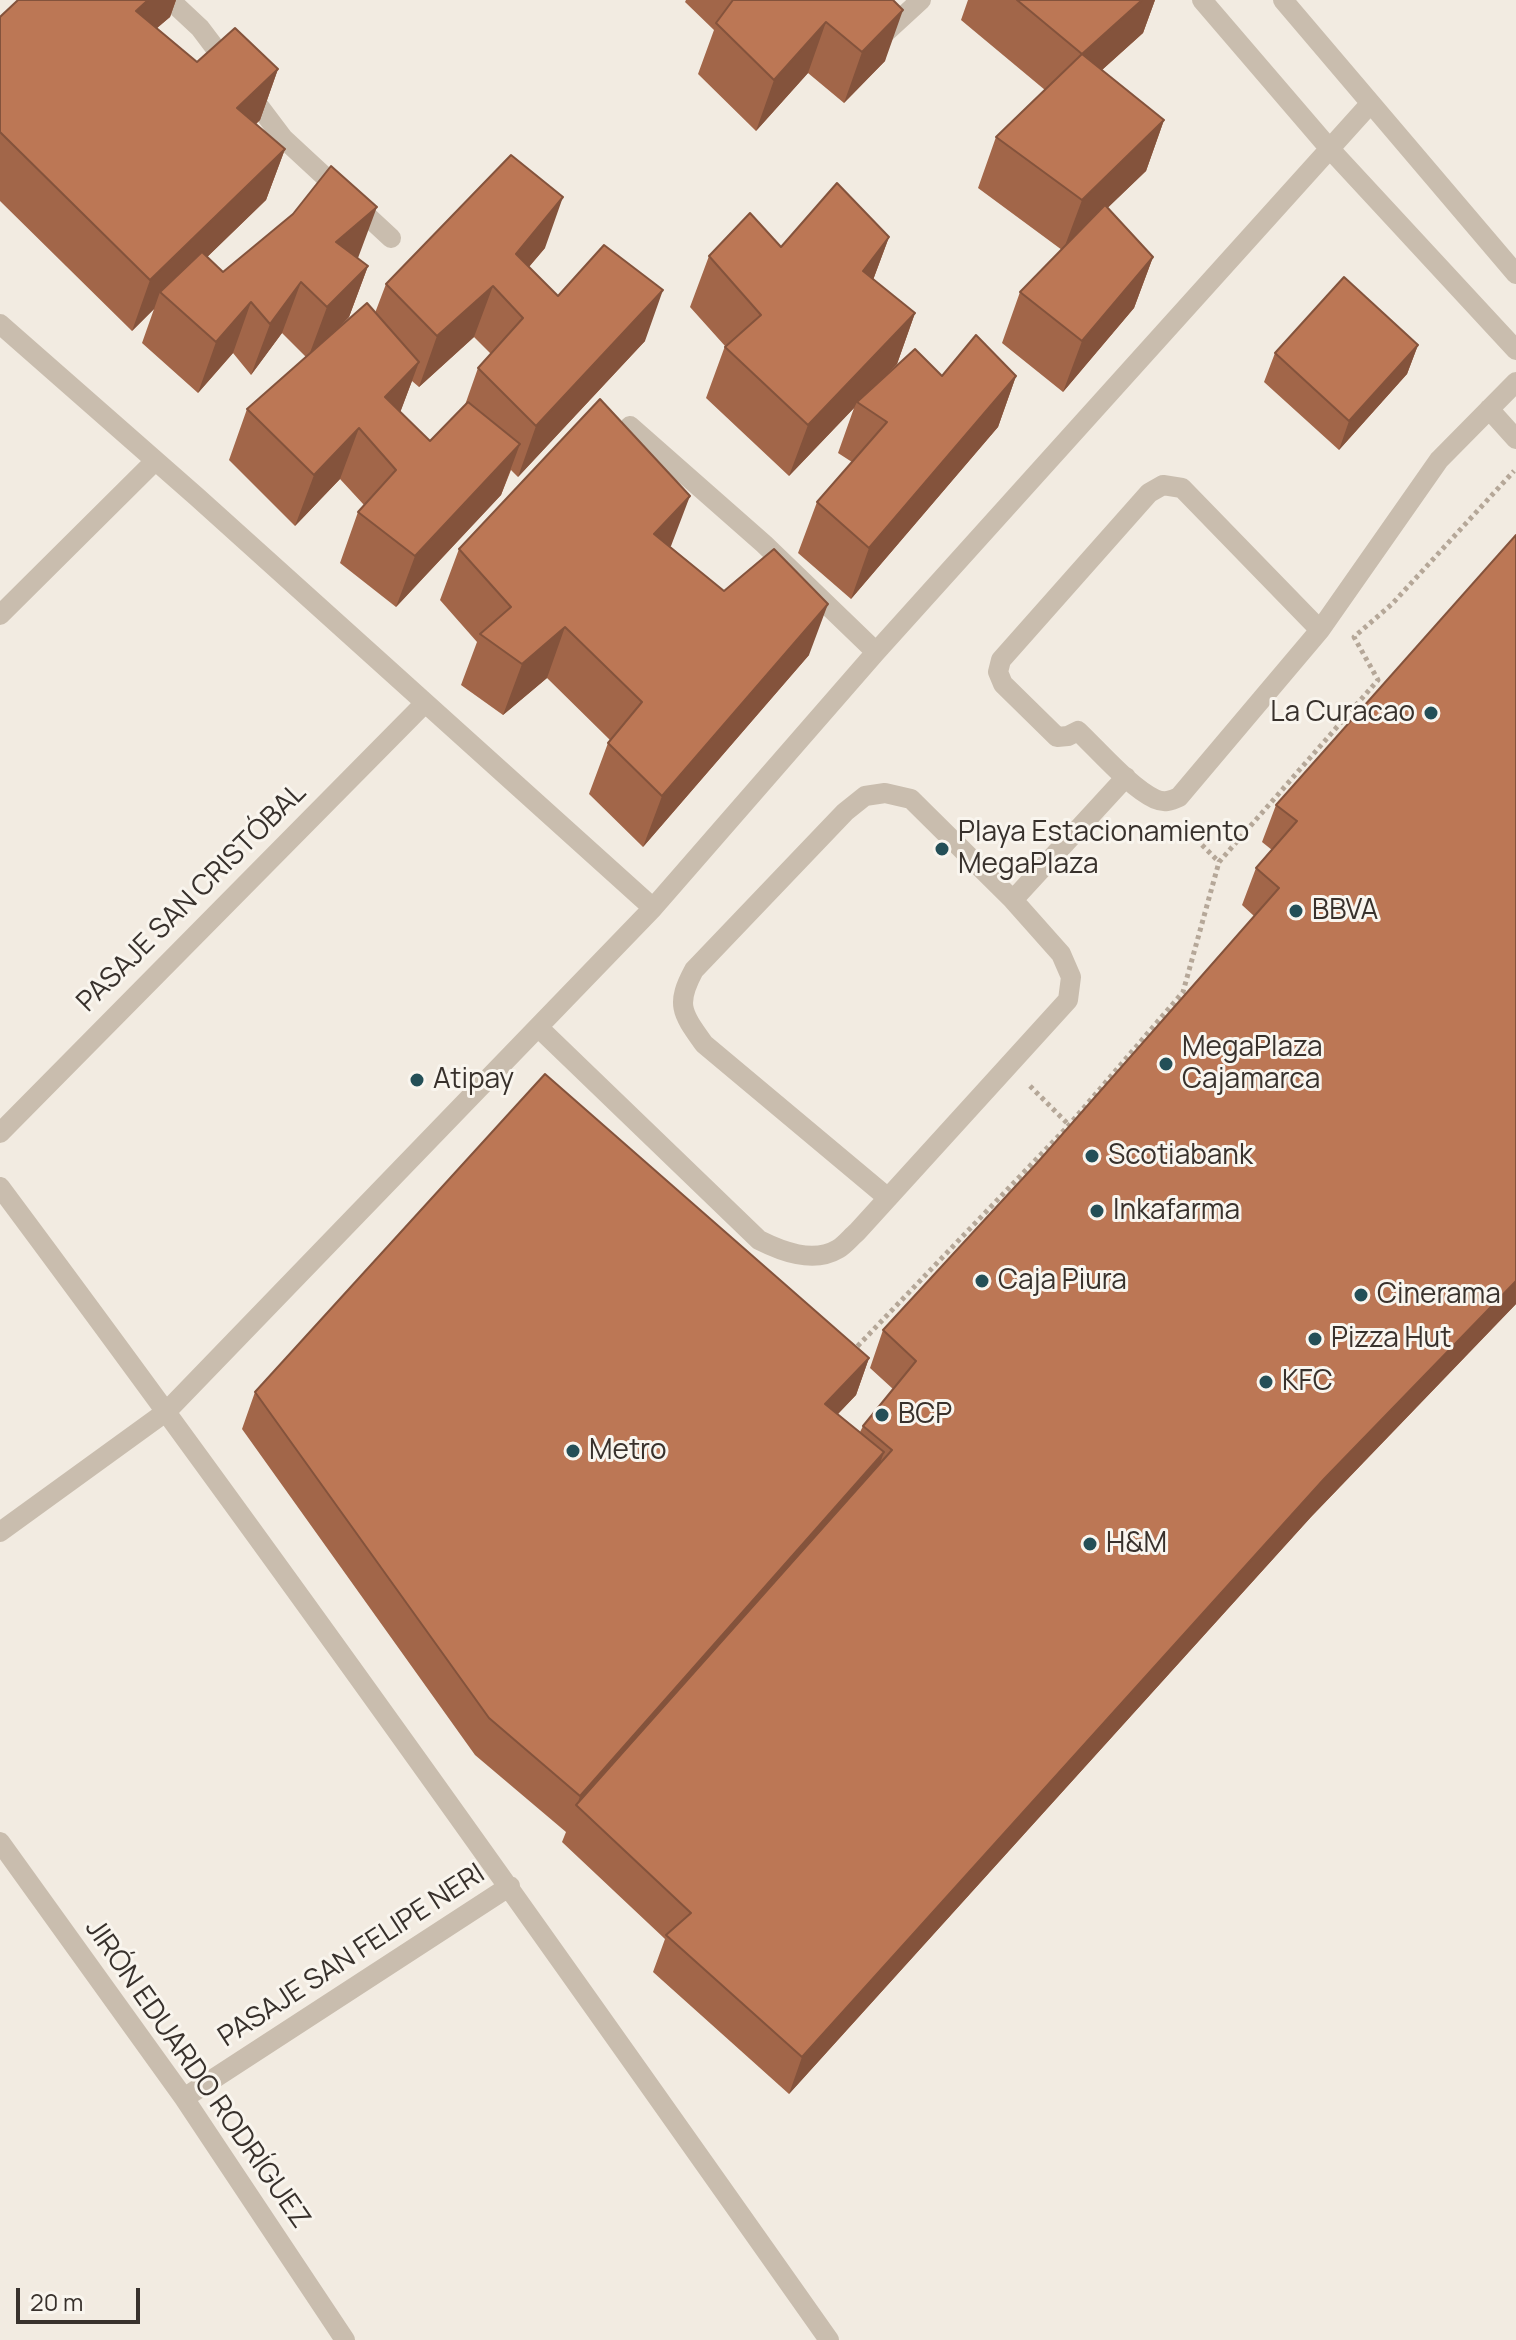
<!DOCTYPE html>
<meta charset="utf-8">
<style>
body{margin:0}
#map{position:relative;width:1516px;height:2340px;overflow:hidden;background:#f2ebe1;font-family:Manrope,sans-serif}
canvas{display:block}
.scale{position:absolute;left:16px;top:2288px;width:124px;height:36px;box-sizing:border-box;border:4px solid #38312c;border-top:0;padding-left:10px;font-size:24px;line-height:28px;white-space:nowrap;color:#38312c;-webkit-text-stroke:6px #f9f5ee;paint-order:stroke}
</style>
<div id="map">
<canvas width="1516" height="2340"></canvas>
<div class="scale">20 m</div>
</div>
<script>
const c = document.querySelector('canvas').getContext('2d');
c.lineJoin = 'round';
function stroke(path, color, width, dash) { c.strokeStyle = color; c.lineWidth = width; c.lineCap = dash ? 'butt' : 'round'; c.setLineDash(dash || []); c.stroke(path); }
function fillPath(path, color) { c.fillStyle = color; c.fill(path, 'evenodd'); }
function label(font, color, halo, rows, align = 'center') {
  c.font = font + ' Manrope,sans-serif'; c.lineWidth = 6; c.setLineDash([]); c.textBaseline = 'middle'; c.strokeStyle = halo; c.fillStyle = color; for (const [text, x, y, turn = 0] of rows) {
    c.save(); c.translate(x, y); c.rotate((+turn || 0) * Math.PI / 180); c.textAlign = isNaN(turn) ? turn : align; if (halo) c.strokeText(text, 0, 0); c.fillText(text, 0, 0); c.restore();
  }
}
const path = new Path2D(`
 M1185,828L1219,862
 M1030,1086L1071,1127
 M852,1352L1069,1125L1183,992L1219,862L1378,680L1354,637L1392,604L1514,471`);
const minor = new Path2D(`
 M170,0L200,28L283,138L391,238
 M1202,0L1329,148L1516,350
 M1283,0L1516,274
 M884,34L921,0
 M0,324L197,497L653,908
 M1489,409L1516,439
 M630,426L764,544L876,652
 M0,615L155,461
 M1320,630L1182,488L1163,485L1149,493L1001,660L998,672L1003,684L1057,737L1068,736L1078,731C1098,750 1131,788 1155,799C1164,803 1171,801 1179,797L1320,630L1439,460L1516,382
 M538,1027L759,1240C781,1251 813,1264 838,1249C845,1245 851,1237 857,1232L1068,1000L1071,977L1061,954L1013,900L1126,777
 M0,1133L425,703
 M0,1187C283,1567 556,1953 829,2340
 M888,1198L704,1044C682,1013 675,1005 694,970L845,812L865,796L885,793L911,799L1013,900
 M0,1532L167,1411L653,908L876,652L1370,104
 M0,1842L184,2098L345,2340
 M184,2098L510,1886`);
const wall = new Path2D(`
 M18,0H176L170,17L157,28L197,62L278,69L260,120L256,124L285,149L266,200L207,257L223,272L358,259L368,266L349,317L338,329L375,313L386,284L545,248L529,267L558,296L645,341L518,477L511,470L501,495L396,607L340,563L358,512L364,505L340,479L295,526L229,460L247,409L306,357L282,333L251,375L233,353L198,393L142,343L154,309L132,331L0,201V17ZM474,337L491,354L478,368L465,405L430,441L400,412L412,381L419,387Z
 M686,0H893L885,61L844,103L808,73L756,131L698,74L714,30L685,2Z
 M968,0H1155L1143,33L1102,70L1164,120L1146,171L1107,208L1153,257L1134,308L1063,392L1002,343L1020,292L1062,250L978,188L996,137L1045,90L961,20Z
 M889,237L873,280L915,313L897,364L885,376H1016L998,427L851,599L798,553L817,502L852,462L838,453L854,408L789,476L706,398L725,346L690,307L709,256L781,247Z
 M1418,345L1407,374L1339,450L1264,382L1275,353Z
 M1516,535V1304L1311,1517L789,2094L653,1972L665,1939L562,1842L566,1832L475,1755L242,1429L255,1392L869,1358L856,1395L838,1414L860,1432L863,1426L893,1389L870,1368L883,1330L1037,1163L1254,916L1242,905L1256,868L1272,850L1262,842L1276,805Z
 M671,547L724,591L809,655L643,847L589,794L608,743L610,740L547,678L503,715L461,685L477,642L440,600L459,549Z`);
const shadedWall = new Path2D(`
 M148,0H176L170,17L117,62L136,11Z
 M1142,0H1155L1143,33L1063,105L1082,54Z
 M903,10L885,61L844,103L862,52Z
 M826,22L808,73L756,131L774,80Z
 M278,69L260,120L219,159L237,108Z
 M1164,120L1146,171L1063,251L1082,200Z
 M285,149L266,200L166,297L160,292L154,309L132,331L150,280Z
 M563,197L545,248L503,297L516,254Z
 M377,207L358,258L317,293L336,242Z
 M889,237L870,288L863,271Z
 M1153,257L1134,308L1063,392L1082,341Z
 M368,266L349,317L308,358L327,307Z
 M301,282L282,333L251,375L270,324Z
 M493,286L474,337L419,387L437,336Z
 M663,290L645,341L518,477L536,426Z
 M251,302L233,353L198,393L216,342Z
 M915,313L897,364L859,403L857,402L854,408L789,476L808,425Z
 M1418,345L1407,374L1339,450L1349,421Z
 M419,362L400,413L385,397Z
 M1016,376L998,427L851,599L869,548Z
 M359,428L340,479L295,526L314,475Z
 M520,444L501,495L396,607L415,556Z
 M690,496L671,546L636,585L654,534Z
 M828,604L809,655L643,847L662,796Z
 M565,627L547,678L503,715L522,664Z
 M1516,1281V1304L1311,1517L789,2094L802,2057L1324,1479Z
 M869,1358L856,1395L812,1441L825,1404Z
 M884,1452L871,1489L577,1806L580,1796Z`);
const building = new Path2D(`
 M18,0H148L136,11L197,62L235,28L278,69L237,108L285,149L150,280L0,132V17Z
 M733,0H893L903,10L862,52L826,22L774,80L716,23Z
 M1017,0H1142L1082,54Z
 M1082,54L1164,120L1082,200L996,137Z
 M511,155L563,197L516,254L558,296L604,245L663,290L536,426L478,368L523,318L493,286L437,336L386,284Z
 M331,166L377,207L336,242L368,266L327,307L301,282L270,324L251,302L216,342L160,292L202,252L223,272L293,214Z
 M837,183L889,237L863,271L915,313L808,425L725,347L761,315L709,256L750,213L781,247Z
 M1105,205L1153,257L1082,341L1020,292Z
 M1344,277L1418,345L1349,421L1275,353Z
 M367,303L419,362L385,397L430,441L468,402L520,444L415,556L358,512L396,470L359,428L314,475L247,409Z
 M976,335L1016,376L869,548L817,502L887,422L857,402L915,349L942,376Z
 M600,399L690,496L654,534L724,591L774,549L828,604L662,796L608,743L642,702L565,627L522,664L480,634L511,607L459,549Z
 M1516,535V1281L1324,1479L802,2057L666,1935L691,1913L576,1805L892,1450L863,1426L916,1361L883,1330L1037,1163L1279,888L1256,868L1297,821L1276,805Z
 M545,1074L869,1358L825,1404L884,1452L580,1796L489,1718L255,1392Z`);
const markers = [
 [1431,713,8,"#244f57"],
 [942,849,8,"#244f57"],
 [1296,911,8,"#244f57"],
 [1166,1064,8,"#244f57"],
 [417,1080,8,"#244f57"],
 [1092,1156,8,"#244f57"],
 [1097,1211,8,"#244f57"],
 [982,1281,8,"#244f57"],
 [1361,1295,8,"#244f57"],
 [1315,1339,8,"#244f57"],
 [1266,1382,8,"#244f57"],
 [882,1415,8,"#244f57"],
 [573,1451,8,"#244f57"],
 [1090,1544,8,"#244f57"]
];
const poiNames = [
 ["La Curacao",1415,713,"right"],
 ["Playa Estacionamiento",958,833],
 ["MegaPlaza",958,865],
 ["BBVA",1312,911],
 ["MegaPlaza",1182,1048],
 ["Cajamarca",1182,1080],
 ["Atipay",433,1080],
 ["Scotiabank",1108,1156],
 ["Inkafarma",1113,1211],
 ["Caja Piura",998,1281],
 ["Cinerama",1377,1295],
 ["Pizza Hut",1331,1339],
 ["KFC",1282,1382],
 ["BCP",898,1415],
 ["Metro",589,1451],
 ["H&M",1106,1544]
];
const streetNames = [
 ["PASAJE SAN CRISTÓBAL",192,898,-45],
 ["PASAJE SAN FELIPE NERI",352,1956,-33],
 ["JIRÓN EDUARDO RODRÍGUEZ",197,2074,55]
];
stroke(path, '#b5a798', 5, [4, 4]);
stroke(minor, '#c9bdae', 20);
fillPath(wall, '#a26649');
fillPath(shadedWall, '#84533c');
fillPath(building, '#bc7755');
stroke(building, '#84533c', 2);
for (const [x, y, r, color] of markers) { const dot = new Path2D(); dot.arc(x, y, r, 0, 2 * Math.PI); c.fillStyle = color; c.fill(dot); stroke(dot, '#f9f5ee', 3); }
label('28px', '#38312c', '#f9f5ee', poiNames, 'left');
label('28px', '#38312c', '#f9f5ee', streetNames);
</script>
